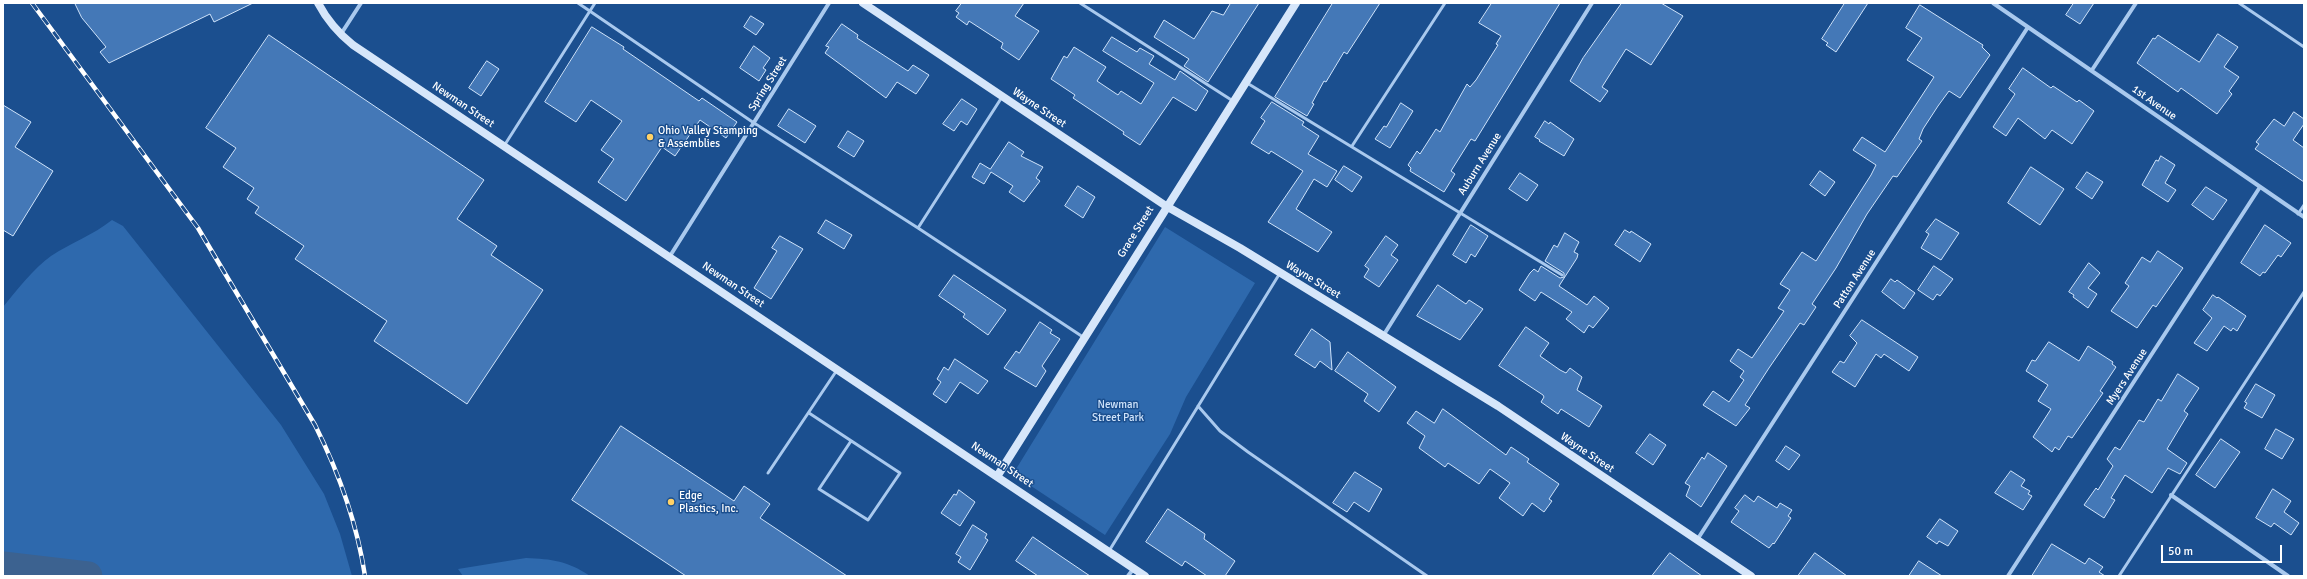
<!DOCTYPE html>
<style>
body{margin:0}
#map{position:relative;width:2307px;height:579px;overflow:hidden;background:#1b4f8f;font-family:Signika,sans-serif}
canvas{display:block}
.frame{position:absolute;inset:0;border:4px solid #fff;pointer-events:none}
.scale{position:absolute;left:2161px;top:545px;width:121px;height:18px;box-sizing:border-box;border:2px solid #fff;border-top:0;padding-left:5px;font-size:12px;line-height:14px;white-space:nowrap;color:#fff;-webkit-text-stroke:3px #1b4f8f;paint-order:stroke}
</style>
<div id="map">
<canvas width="2307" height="579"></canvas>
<div class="frame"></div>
<div class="scale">50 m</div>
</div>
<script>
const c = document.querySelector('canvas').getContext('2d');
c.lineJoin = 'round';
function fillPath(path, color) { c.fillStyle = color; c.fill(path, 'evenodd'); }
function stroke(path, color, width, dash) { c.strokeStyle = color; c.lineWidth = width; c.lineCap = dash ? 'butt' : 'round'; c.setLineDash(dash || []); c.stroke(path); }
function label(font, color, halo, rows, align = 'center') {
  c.font = font + ' Signika,sans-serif'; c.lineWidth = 3; c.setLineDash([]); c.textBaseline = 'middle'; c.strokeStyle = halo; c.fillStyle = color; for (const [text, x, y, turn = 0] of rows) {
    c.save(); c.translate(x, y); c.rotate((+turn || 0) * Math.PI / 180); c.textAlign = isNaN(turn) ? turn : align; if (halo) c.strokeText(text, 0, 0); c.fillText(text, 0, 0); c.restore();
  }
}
const green = new Path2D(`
 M112,220L123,226L281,425L324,494L340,534L352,576H3V307C16,291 34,268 51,256C71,243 93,235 112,220Z
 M1165,227L1255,283L1186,397L1170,434L1105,535L1013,474Z
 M526,558C552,559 568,561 590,576H463L458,569Z`);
const river = new Path2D(`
 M3,566L88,576`);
const building = new Path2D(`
 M75,3H253L214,22L210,14L109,63L100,52L106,47L82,18Z
 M962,3H1024L1015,16L1039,31L1019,60L1001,48L1003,43L969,21L967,25L956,17L959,13L956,11Z
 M1231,3H1259L1208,82L1184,66L1189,59L1154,37L1164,20L1194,39L1212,11L1223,15Z
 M1333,3H1380L1347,54L1344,52L1326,82L1324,81L1312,103L1314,104L1307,116L1275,97Z
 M1492,3H1560L1475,141L1471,139L1451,171L1455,174L1444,192L1410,171L1411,168L1408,165L1417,151L1420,154L1436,129L1440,132L1467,84L1470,87L1476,80L1498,45L1496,44L1501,36L1479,23Z
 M1622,3H1661L1683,16L1651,65L1626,49L1602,87L1608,91L1600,102L1570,81L1583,58Z
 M1845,3H1868L1836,52L1826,45L1828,43L1822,39Z
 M2074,3H2094L2080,24L2066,15Z
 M1920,5L1983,45L1982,47L1990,55L1960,98L1949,91L1938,106L1923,129L1919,139L1922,141L1897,177L1893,176L1867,214L1836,268L1812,304L1816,307L1804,325L1800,323L1769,368L1745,405L1750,408L1736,426L1703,405L1713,391L1729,402L1744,380L1740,377L1744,371L1730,361L1738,349L1752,358L1784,311L1778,308L1790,290L1780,284L1802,252L1816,261L1871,175L1876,165L1853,150L1862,137L1885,152L1934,77L1907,60L1922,38L1906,28Z
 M751,16L764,24L756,35L744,27Z
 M842,24L858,35L857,38L908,71L913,65L929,75L921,87L916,94L897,82L886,98L825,53L829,47L826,46Z
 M592,27L624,47L623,49L699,101L702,98L737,122L726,138L700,120L675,156L662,147L626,201L598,182L614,159L601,150L622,121L591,100L576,122L545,102Z
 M2218,34L2238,47L2224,67L2239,77L2229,91L2232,94L2217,114L2181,88L2178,92L2137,63L2153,38L2155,39L2158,35L2199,62Z
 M269,35L484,180L457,219L497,246L491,255L543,290L467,404L374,341L387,321L295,259L304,246L255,213L259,207L247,199L254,188L223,167L236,148L206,128Z
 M1112,37L1137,52L1140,48L1154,56L1149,64L1175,80L1180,71L1208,91L1196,111L1173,97L1140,145L1123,134L1124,132L1073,98L1075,95L1051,79L1064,56L1067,58L1074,47L1106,67L1097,81L1118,95L1121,91L1141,104L1154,83L1103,51Z
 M754,46L770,58L763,68L766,70L759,81L740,68Z
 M487,61L499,69L481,96L469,88Z
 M2023,68L2051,88L2053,86L2077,102L2079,100L2094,111L2072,144L2052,130L2045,139L2018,118L2006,136L1993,127L2015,94L2009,89Z
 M962,99L977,109L967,125L961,121L954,131L943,124Z
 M1272,102L1304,122L1302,125L1319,136L1308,154L1337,171L1327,187L1314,179L1296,209L1332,232L1318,252L1268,222L1303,171L1271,151L1269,154L1251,143L1265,121L1261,118Z
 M1401,103L1413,111L1390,148L1375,139L1384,126L1386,127Z
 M3,105L31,122L15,147L53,171L13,236L3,230Z
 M789,109L816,126L805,143L778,126Z
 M2294,112L2304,119V124L2293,140L2304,148V182L2255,149L2259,144L2256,142L2274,119L2284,126Z
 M1545,121L1549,124L1550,122L1574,139L1564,156L1539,141L1540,140L1535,137Z
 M848,131L864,141L854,157L838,147Z
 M1009,142L1024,152L1021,156L1043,167L1036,178L1040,181L1024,202L1009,192L1013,186L991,172L984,184L972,177L980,163L990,169Z
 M2161,156L2175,165L2165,183L2176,190L2168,202L2142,185L2156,160L2158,161Z
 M1344,166L1362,177L1352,192L1335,180Z
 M2031,167L2064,189L2040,225L2008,203Z
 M1820,171L1835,182L1825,196L1810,185Z
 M2087,172L2103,182L2092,199L2076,188Z
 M1520,173L1538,185L1527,201L1509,189Z
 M1078,186L1095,197L1083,218L1065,206Z
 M2206,187L2227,200L2213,220L2192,205Z
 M1936,219L1959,233L1941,260L1921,248L1929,234L1926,232Z
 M826,220L852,235L844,249L818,233Z
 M1471,225L1488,236L1475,257L1471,254L1466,263L1453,255Z
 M2265,225L2291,243L2281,257L2278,255L2265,273L2263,272L2260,276L2241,263Z
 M1625,230L1630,233L1631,231L1651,244L1640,262L1615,245Z
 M1565,233L1579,242L1574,252L1578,254L1577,258L1559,286L1587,305L1594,296L1609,308L1593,328L1589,325L1584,333L1566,319L1572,312L1541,292L1535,301L1519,290L1530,273L1534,269L1538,272L1541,266L1560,278L1564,277V273L1545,261L1554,245L1557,247Z
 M780,236L803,249L771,299L754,288L777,251L772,248Z
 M1386,236L1398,245L1391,255L1398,260L1379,287L1364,277L1369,269L1365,266Z
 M2158,251L2183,268L2156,307L2153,305L2137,328L2111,311L2129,286L2125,283L2142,257L2150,262Z
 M2089,263L2100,273L2088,288L2097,294L2088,308L2073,297L2074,295L2069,292Z
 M1934,266L1953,279L1940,296L1937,294L1933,300L1918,290Z
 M954,275L1006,310L988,335L963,317L965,314L939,296Z
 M1891,279L1895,282L1897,280L1915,293L1904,309L1882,292Z
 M1438,285L1466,304L1469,300L1483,309L1460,340L1417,316Z
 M2213,295L2217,298L2218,297L2246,316L2237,331L2233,328L2231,331L2224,326L2207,351L2194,343L2212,318L2203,310Z
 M1862,320L1918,357L1909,371L1884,354L1881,358L1876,354L1855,387L1832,372L1840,361L1844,363L1857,343L1850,336Z
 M1040,322L1052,330L1050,333L1060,339L1042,366L1046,371L1036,387L1004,368L1016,351L1019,353Z
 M1526,327L1549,343L1540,356L1560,370L1566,373L1570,368L1582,377L1577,390L1602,406L1589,427L1561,409L1558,414L1541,402L1544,397L1543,395L1499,366Z
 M1312,329L1330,342L1332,370L1320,361L1315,368L1295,355Z
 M2049,342L2079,361L2088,346L2113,362L2112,364L2116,367L2100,391L2103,393L2072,438L2068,436L2059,450L2055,447L2052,452L2033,437L2051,409L2038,401L2048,385L2026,371L2032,360L2035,361Z
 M1348,352L1396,387L1379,412L1364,401L1368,394L1335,371Z
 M955,359L988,381L978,394L960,382L946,403L933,394L941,382L937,379L944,367L948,370Z
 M2178,374L2199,388L2184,411L2188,414L2167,449L2187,463L2180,474L2168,468L2152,493L2125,475L2111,498L2115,500L2104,518L2084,505L2096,488L2098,490L2113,466L2107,459L2115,447L2120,450L2139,420L2144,422L2158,399L2161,401Z
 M2256,384L2275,395L2262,418L2244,408L2247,403L2245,402Z
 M1443,409L1506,455L1511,447L1529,459L1527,462L1559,484L1549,499L1552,501L1544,512L1532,503L1523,516L1499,498L1510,483L1490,469L1479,484L1448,463L1445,467L1419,448L1425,436L1407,423L1416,411L1434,423Z
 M621,426L734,501L744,486L770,504L760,518L847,576H686L572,500Z
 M2276,429L2294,439L2282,459L2265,449Z
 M1650,434L1666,445L1653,465L1636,453Z
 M2221,439L2240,452L2215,488L2196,475Z
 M1786,446L1800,455L1789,470L1776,461Z
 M1708,453L1727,466L1701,507L1686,496L1690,486L1685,483L1702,457L1704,459Z
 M2011,471L2025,480L2021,486L2030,491L2028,494L2032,496L2023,510L1995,493Z
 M1355,472L1382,489L1369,512L1354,502L1347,512L1333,503Z
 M2273,489L2291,501L2284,512L2299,523L2291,535L2274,523L2271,527L2256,518Z
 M959,490L975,502L960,526L941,513L954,494L956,495Z
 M1745,495L1754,502L1758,496L1777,508L1780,503L1792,510L1788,516L1791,518L1774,544L1773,543L1769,548L1731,522L1739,511L1735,508Z
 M1168,509L1205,534L1204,539L1235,561L1225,576H1207L1185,561L1182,566L1146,542Z
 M1940,519L1958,531L1948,546L1939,541L1937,544L1927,537Z
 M973,525L987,534L985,538L988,540L970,570L958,562L961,557L956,554Z
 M1033,537L1059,555L1090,576H1038L1016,561Z
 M2052,544L2085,564L2089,558L2103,567L2099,572L2105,576H2032Z
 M1670,553L1685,564L1702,576H1652Z
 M1815,553L1847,576H1798Z
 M1919,561L1942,576H1909Z`);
const lane = new Path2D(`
 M578,3L754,123L918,228L1083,337
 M1080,3L1233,101
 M2239,3L2304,47
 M1247,83L1562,275
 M504,146L595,3
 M1352,146L1445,3
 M2298,214L2304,205
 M918,228L1002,97
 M1198,406L1220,431L1248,452L1427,576
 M809,413L900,473L868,520L819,489L851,441
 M768,473L837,370
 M1109,551L1280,273
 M2119,576L2304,292`);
const street = new Path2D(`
 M1993,3L2304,217
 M341,34L361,3
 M2092,70L2136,3
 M670,256L829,3
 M1383,336L1592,3
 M2171,495L2288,576
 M1697,540L2028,27
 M1128,576L1134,568
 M2008,576L2260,187`);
const secondary = new Path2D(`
 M318,3C327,20 338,33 353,45L1145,576
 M863,3L1166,206L1240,248L1498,406L1751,576
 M998,475L1296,3`);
const rail = new Path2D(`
 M32,3L198,228L315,425C339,473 357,523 365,576`);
const markers = [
 [650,137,4,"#ffd166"],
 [671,502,4,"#ffd166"]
];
const streetNames = [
 ["Spring Street",768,84,-58],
 ["1st Avenue",2154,103,35],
 ["Newman Street",463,105,34],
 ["Wayne Street",1039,108,34],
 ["Auburn Avenue",1480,164,-58],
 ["Grace Street",1136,232,-58],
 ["Patton Avenue",1855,279,-57],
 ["Wayne Street",1313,280,31],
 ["Newman Street",733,285,34],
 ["Myers Avenue",2127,377,-57],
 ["Wayne Street",1587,453,34],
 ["Newman Street",1002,465,34]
];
const poiNames = [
 ["Ohio Valley Stamping",658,131],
 ["& Assemblies",658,144],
 ["Edge",679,496],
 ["Plastics, Inc.",679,509]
];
const parkNames = [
 ["Newman",1118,405],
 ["Street Park",1118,418]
];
fillPath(green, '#2e69ad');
stroke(river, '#3c6290', 29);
fillPath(building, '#4478b7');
stroke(building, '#cfe3fa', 1);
stroke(lane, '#a9c9ee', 3);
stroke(street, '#a9c9ee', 4);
stroke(secondary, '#d6e6fa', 8);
stroke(rail, '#fff', 4.5);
stroke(rail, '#1b4f8f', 3, [9]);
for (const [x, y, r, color] of markers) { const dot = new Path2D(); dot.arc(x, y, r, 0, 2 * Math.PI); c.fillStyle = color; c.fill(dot); stroke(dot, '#1b4f8f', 1.5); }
label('11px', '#fff', '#1b4f8f', streetNames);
label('11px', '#fff', '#1b4f8f', poiNames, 'left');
label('11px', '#cfe3fa', '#1b4f8f', parkNames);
</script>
